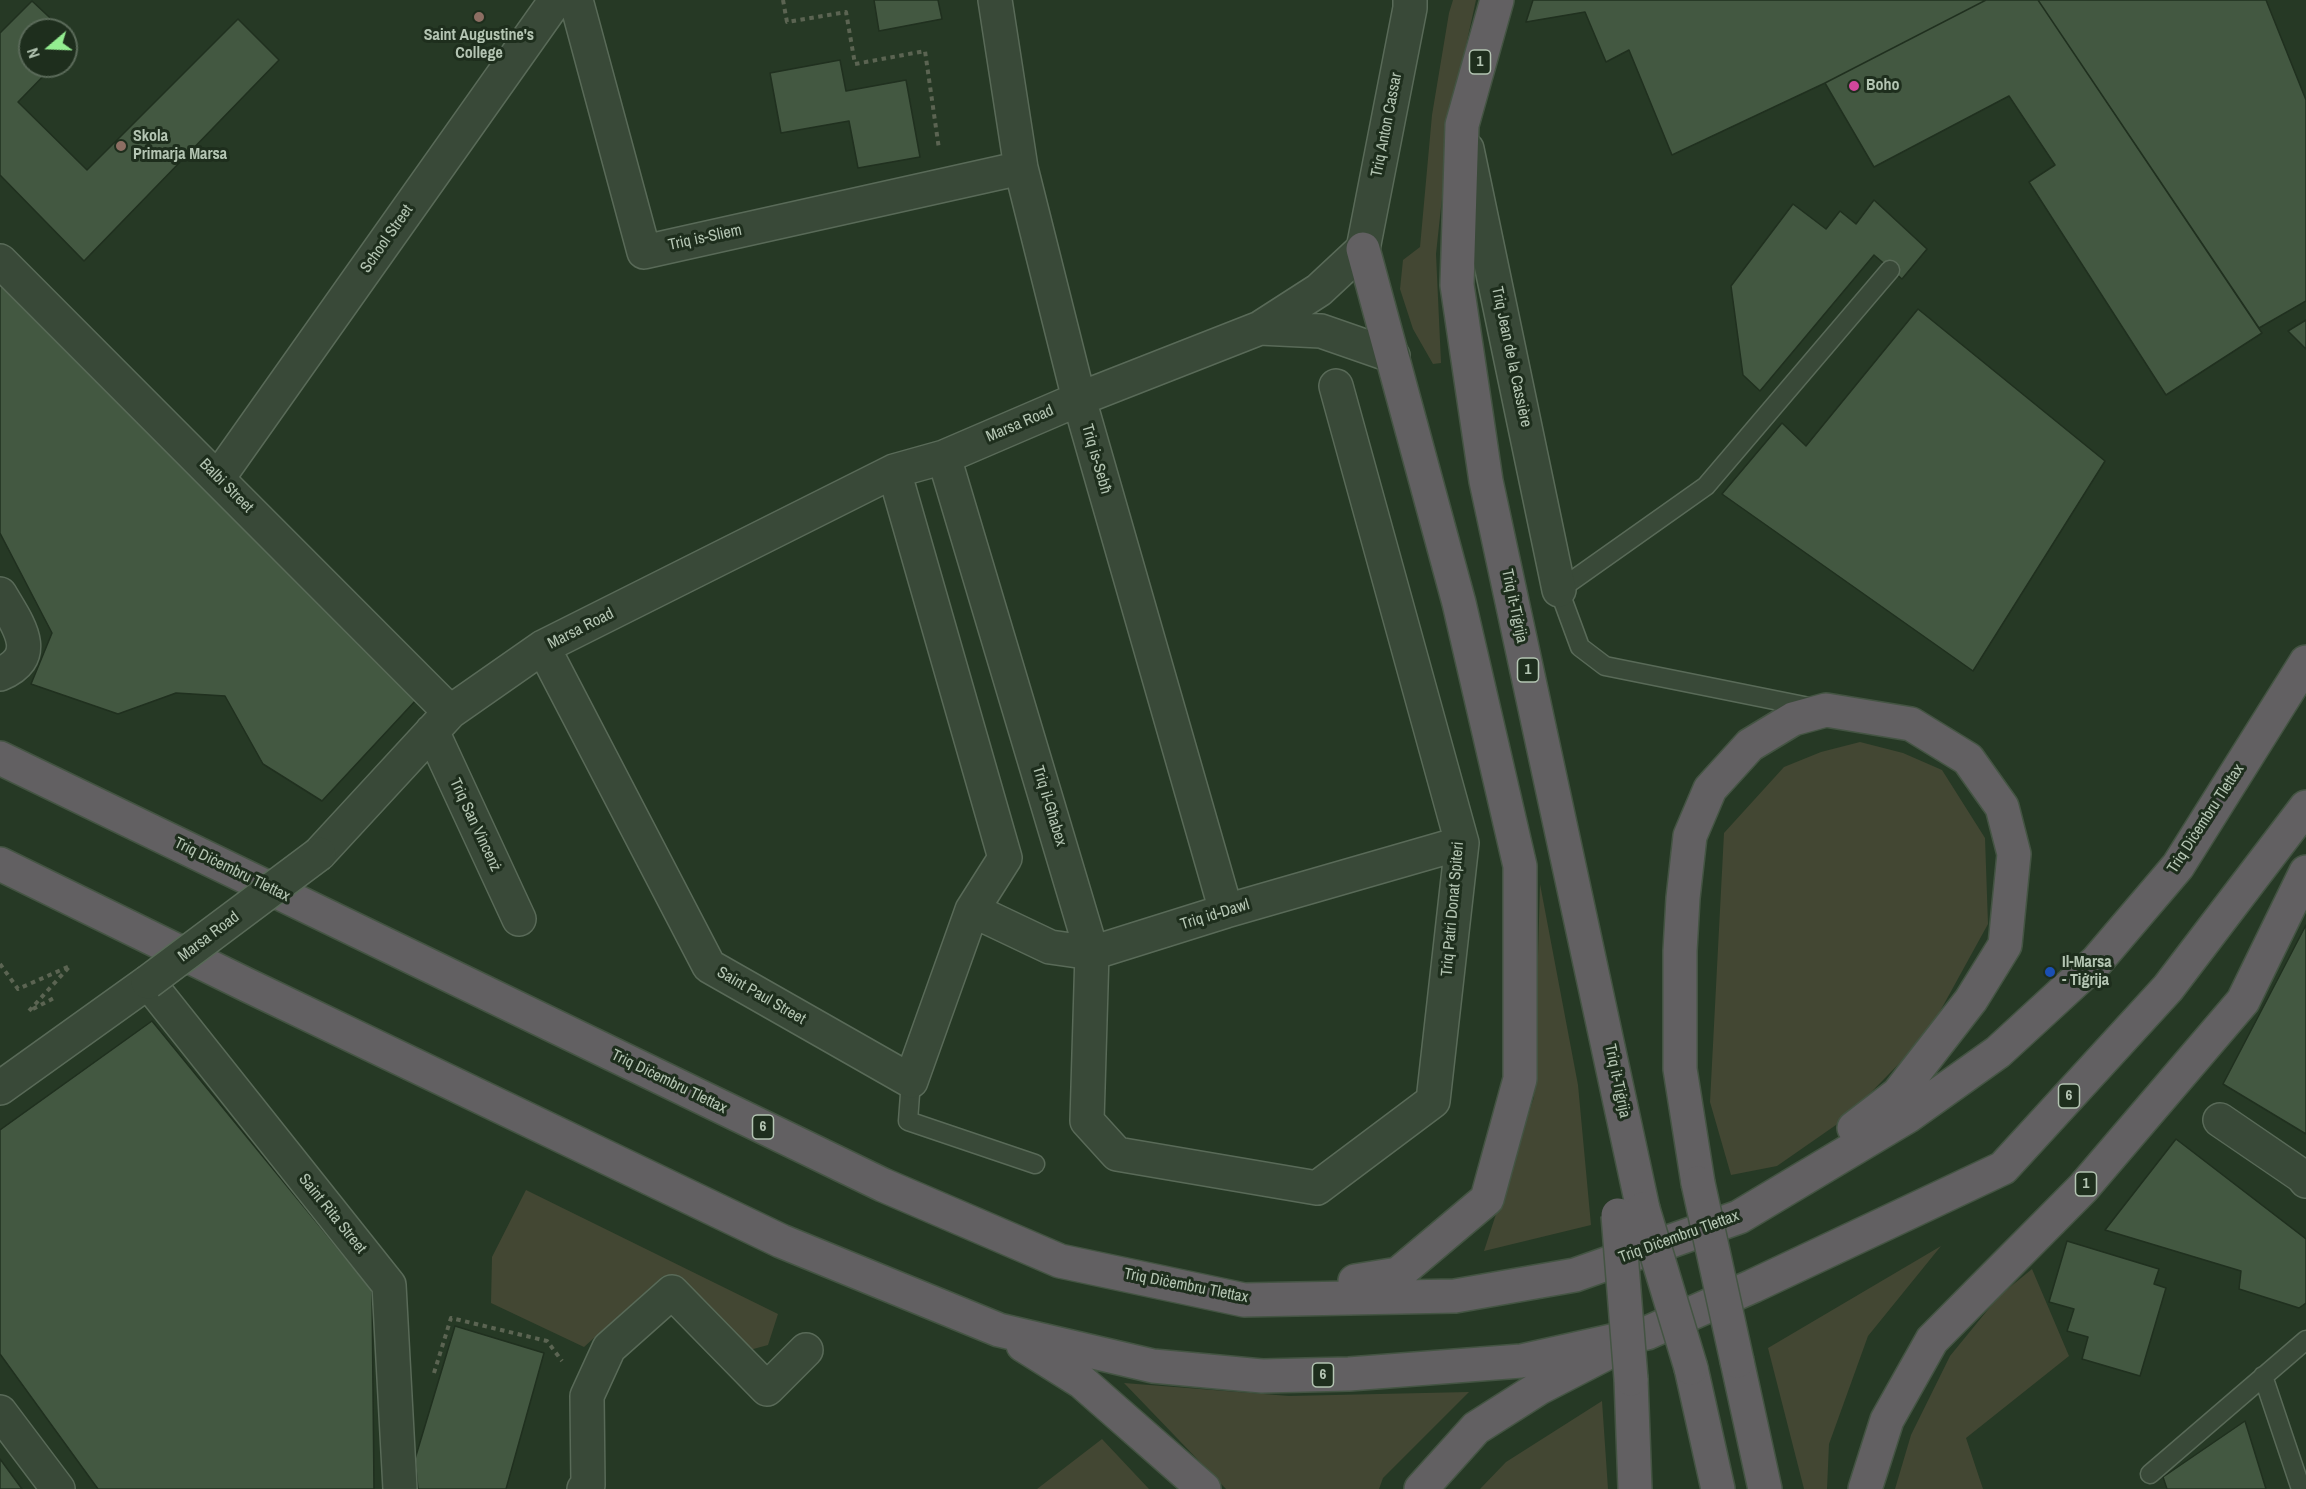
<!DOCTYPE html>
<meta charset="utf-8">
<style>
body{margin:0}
#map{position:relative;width:2306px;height:1489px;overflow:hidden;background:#263925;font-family:"Archivo Narrow",sans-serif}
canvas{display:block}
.north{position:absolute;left:18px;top:18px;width:60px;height:60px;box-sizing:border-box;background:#1e2e1d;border:2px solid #5a6a59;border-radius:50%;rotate:251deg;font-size:16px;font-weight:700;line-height:24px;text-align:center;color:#b4c5b3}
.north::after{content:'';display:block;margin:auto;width:21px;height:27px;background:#93ed90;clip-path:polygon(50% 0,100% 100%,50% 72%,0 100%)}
</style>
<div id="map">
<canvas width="2306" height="1489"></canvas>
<div class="north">N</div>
</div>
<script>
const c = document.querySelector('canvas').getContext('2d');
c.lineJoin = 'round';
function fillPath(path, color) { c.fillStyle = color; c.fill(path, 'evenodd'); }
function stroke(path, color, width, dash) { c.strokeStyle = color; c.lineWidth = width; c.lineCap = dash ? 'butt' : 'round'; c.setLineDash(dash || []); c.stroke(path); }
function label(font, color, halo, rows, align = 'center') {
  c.font = font + ' "Archivo Narrow",sans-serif'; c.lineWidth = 6; c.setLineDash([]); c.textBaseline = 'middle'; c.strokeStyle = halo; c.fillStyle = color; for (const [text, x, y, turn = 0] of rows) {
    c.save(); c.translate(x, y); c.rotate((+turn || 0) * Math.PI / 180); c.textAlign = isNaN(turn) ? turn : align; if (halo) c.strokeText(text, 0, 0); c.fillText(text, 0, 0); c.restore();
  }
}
const green = new Path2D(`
 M1453,0H1476L1451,114L1436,254L1441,363L1433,364L1413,329L1400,289L1403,260L1420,247L1432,115L1449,13Z
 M1860,742L1903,753L1942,770L1985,838L1988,924L1927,1035L1846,1118L1777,1166L1731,1175L1710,1102L1724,833L1784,767L1821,752Z
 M1540,884L1578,1085L1591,1225L1484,1251L1534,1097Z
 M526,1190L778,1314L768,1345L746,1351L698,1296L663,1276L584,1347L491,1303L492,1257Z
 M1941,1246L1868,1336L1829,1444L1827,1489H1804L1768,1348Z
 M2032,1269L2069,1356L1966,1438L1983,1489H1895L1911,1435L1950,1356L1999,1296Z
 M1124,1383L1289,1396L1469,1392L1383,1478L1379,1489H1226Z
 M1602,1401L1608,1489H1480L1506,1462Z
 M1102,1439L1149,1489H1037Z`);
const building = new Path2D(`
 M874,0H938L942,19L879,31Z
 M1533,0H1986L1825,83L1672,155L1629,50L1606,62L1585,12L1526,22Z
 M1986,0H2038L2262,333L2166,395L2029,182L2055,165L2009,96L1874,167L1825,83Z
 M2038,0H2266L2306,100V301L2259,328Z
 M32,1L63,30H30V66H53L18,102L87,170L238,19L279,60L84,261L0,175V33Z
 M66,33L76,43L66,53Z
 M840,60L846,91L906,80L920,157L858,168L849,121L781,133L770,73Z
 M1874,200L1927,249L1902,279L1874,255L1760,391L1743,375L1731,286L1793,204L1826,229L1840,211L1856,224Z
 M0,285L416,700L322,801L263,764L225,696L176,693L118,714L31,684L52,633L0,533Z
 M1918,309L2105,461L1973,671L1722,494L1782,423L1806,446Z
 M2306,320V349L2288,331Z
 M2306,925V1134L2223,1084Z
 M152,1021L372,1290L374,1489H98L0,1354V1130Z
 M2176,1139L2306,1239V1303L2299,1308L2239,1289L2241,1271L2105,1230Z
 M2067,1241L2159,1269L2154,1284L2166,1288L2140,1376L2082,1359L2088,1337L2067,1331L2074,1309L2049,1302Z
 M455,1326L544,1353L506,1489H418L415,1459Z
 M2245,1421L2266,1489H2167L2163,1477Z
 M0,1459L22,1489H0Z`);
const path = new Path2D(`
 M783,0L787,22L846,12L855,64L925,51L939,149
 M0,964L18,989L70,966L29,1011L56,997
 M434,1373L451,1318L547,1341L562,1361`);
const service = new Path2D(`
 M1814,708L1605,666L1580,647L1559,590L1706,486L1890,270
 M911,1081L908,1121L1035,1164
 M2263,1376L2301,1489
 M2150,1474L2306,1340`);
const minor = new Path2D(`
 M576,0L644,252L1021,168
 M995,0L1021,168L1079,399L1226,911
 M1467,149L1559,590
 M0,261L450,712
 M1260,328L1321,331L1393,356
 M944,457L1092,953L1087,1121L1117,1154L1317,1188L1433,1101L1462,843L1336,386
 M218,478L556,0
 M0,594C16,622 44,656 0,674
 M543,647L709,966L911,1081L972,910L1005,858L894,471
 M432,731L519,919
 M319,854L450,712L543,647L894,471L944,457L1079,399L1260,328L1319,290L1363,249L1410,8V0
 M972,910L1050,947L1092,953L1226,911L1462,843
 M0,1088L148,982L389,1285L400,1489
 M2220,1120L2302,1176L2306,1181
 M0,1412L58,1489
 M584,1489L588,1485L587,1396L609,1348L672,1292L767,1389L806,1350`);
const trunk = new Path2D(`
 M1497,0L1462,125L1457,285L1486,481L1643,1209
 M0,758L883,1185L1060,1261L1244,1300L1455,1296L1575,1275L1739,1217L1908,1116L1998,1052L2097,961L2178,866L2306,662
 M0,864L247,985L781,1241L999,1330L1153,1366L1262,1376L1349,1374L1521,1361L1647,1333L1753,1286L2003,1168L2168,988L2306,807
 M1698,1183L1680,1069V951L1683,898L1690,836L1710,789L1750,745L1793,719L1826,710L1911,724L1968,759L2002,807L2014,854L2005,945L1971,1000L1898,1094L1854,1128
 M1355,1281L1398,1274L1487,1199L1520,1079V866L1459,603L1363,249
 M1023,1345L1082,1382L1204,1489
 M1737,1361L1765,1489
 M1691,1368L1718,1489
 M1631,1379L1635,1489
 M1421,1489L1476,1428L1539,1388L1603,1355
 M1865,1489L1887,1420L1932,1340L2083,1188L2243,1001L2306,872`);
const minorBridge = new Path2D(`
 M148,982L319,854`);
const trunkBridge = new Path2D(`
 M1698,1183L1737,1361
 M1643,1209L1691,1368
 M1618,1215L1631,1379`);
const markers = [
 [479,17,6,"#8d6e63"],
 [1854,86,6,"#d1479c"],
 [121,146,6,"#8d6e63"],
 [2050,972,6,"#1a4fb4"]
];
const shields = [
 [1480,62,21],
 [1528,670,21],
 [2069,1096,21],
 [763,1127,21],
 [2086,1184,21],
 [1323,1375,21]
];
const shieldNames = [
 ["1",1480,62],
 ["1",1528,670],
 ["6",2069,1096],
 ["6",763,1127],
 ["1",2086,1184],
 ["6",1323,1375]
];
const poiNames = [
 ["Saint Augustine's",479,36,"center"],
 ["College",479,54,"center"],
 ["Boho",1866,86],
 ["Skola",133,137],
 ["Primarja Marsa",133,155],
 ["Il-Marsa",2062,963],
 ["- Tiġrija",2062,981]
];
const streetNames = [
 ["Triq Anton Cassar",1387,125,-79],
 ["Triq is-Sliem",705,238,-12],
 ["School Street",387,239,-55],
 ["Triq Jean de la Cassière",1511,357,78],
 ["Marsa Road",1020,424,-23],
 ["Triq is-Sebħ",1096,459,74],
 ["Balbi Street",226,486,45],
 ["Triq it-Tiġrija",1514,606,78],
 ["Marsa Road",581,629,-27],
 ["Triq il-Għabex",1049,806,73],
 ["Triq Diċembru Tlettax",2206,819,-57],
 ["Triq San Vincenż",475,825,65],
 ["Triq Diċembru Tlettax",232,870,26],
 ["Triq Patri Donat Spiteri",1453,909,-85],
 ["Triq id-Dawl",1215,915,-17],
 ["Marsa Road",209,937,-37],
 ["Saint Paul Street",761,996,30],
 ["Triq it-Tiġrija",1617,1081,78],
 ["Triq Diċembru Tlettax",669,1082,26],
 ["Saint Rita Street",332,1214,51],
 ["Triq Diċembru Tlettax",1679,1237,-20],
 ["Triq Diċembru Tlettax",1186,1286,11]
];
fillPath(green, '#434733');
fillPath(building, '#435841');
stroke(building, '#20301f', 1.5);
stroke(service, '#596a58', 21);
stroke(minor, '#596a58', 36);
stroke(trunk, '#445443', 36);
stroke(path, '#5b6452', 4, [4.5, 4.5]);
stroke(service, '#394938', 18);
stroke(minor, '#394938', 33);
stroke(trunk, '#626062', 33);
stroke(minorBridge, '#596a58', 36, []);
stroke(trunkBridge, '#445443', 36, []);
stroke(minorBridge, '#394938', 33);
stroke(trunkBridge, '#626062', 33);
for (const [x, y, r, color] of markers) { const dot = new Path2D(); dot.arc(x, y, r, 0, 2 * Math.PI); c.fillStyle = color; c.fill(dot); stroke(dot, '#1e2e1d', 2); }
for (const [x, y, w] of shields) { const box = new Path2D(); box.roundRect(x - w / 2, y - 12, w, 24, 4.5); c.fillStyle = '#1e2e1d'; c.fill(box); stroke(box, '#b4c5b3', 1.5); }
label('bold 15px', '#b4c5b3', null, shieldNames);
label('bold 16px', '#b4c5b3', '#1e2e1d', poiNames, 'left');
label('16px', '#b4c5b3', '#1e2e1d', streetNames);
</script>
